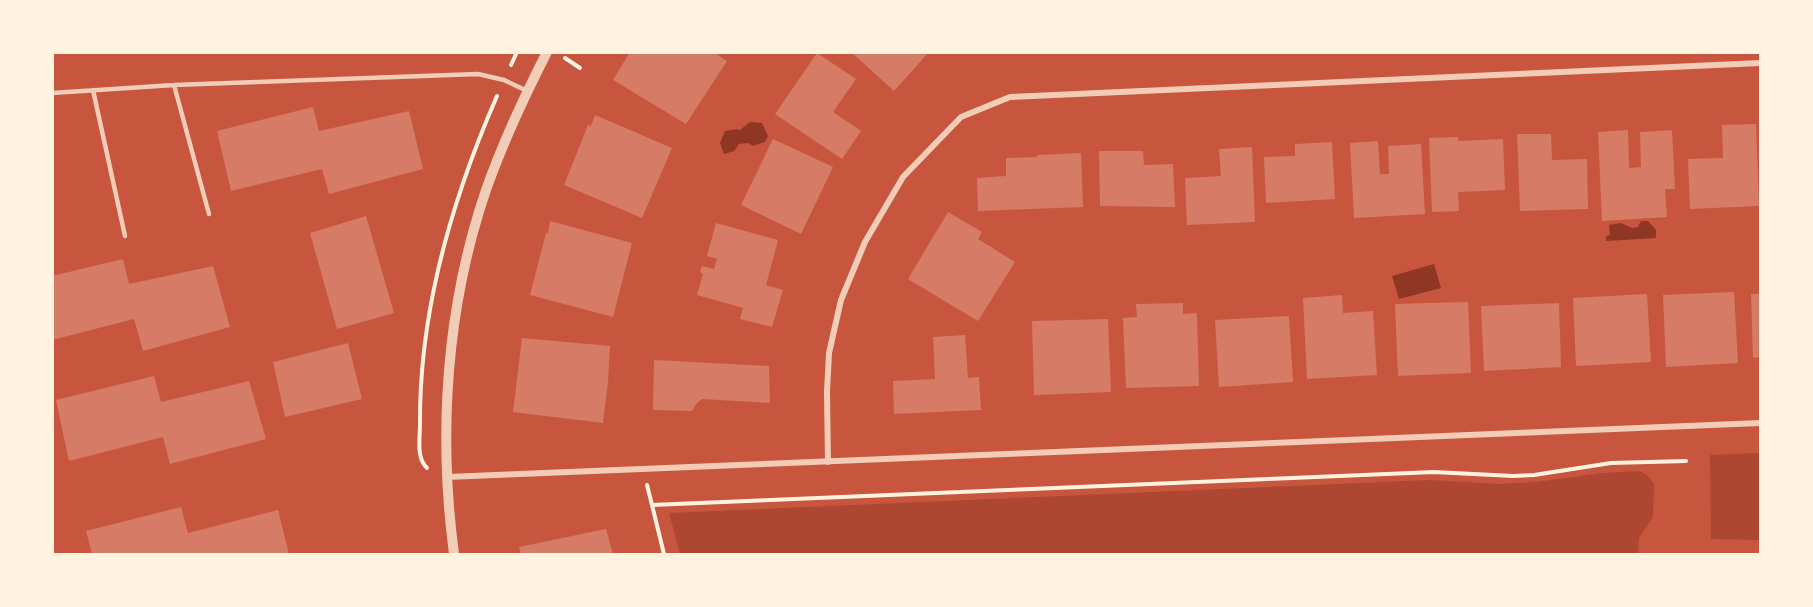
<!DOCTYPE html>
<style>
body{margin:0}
#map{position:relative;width:1813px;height:607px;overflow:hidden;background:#c8553d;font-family:Roboto,sans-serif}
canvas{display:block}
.frame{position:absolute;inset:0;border:54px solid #fff3e0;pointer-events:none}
</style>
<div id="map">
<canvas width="1813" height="607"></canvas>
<div class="frame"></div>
</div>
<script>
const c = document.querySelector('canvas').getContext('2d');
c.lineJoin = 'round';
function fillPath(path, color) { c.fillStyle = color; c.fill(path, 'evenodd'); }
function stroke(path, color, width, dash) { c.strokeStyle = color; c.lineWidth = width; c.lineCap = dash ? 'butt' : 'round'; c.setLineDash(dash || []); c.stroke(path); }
const green = new Path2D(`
 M1760,453V540L1711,539L1710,455Z
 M1640,471L1647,475L1654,484L1653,517L1639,538L1638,554H680L669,513L1430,480L1498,484L1536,482L1602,473Z`);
const water = new Path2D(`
 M750,122L762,123L768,136L765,142L753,146L748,143L739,144L734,151L724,154L720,143L725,131L737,129L740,130Z
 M1641,221H1648L1656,230V238L1606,241V236L1610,235L1609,225L1621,223L1632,228L1638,227Z
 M1434,264L1441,288L1399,299L1392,276Z`);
const building = new Path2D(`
 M630,52H713L727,61L686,124L613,80Z
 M851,52H929L894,91Z
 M817,53L856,79L833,112L861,131L842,159L775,114Z
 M313,107L319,131L409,111L423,169L329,194L322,169L231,191L217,131Z
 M595,115L672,148L642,218L564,185L588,125L591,126Z
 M1756,124L1759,206L1690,209L1688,159L1723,158L1722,125Z
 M1628,130L1629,168L1641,167L1640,132L1672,130L1675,189H1665L1667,217L1602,221L1598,132Z
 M1517,134H1551L1552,160L1587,159L1588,209L1520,211Z
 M1458,137V141L1503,139L1505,190L1458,192L1459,211L1432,212L1429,138Z
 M773,139L833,167L801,234L741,205Z
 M1378,141L1380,174H1389L1388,146L1421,144L1425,214L1354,218L1350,143Z
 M1332,142L1335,199L1266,203L1264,157L1295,156V144Z
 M1252,147L1255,222L1187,225L1185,178L1221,176L1219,149Z
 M1099,151H1143L1144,165L1173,164L1175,207L1100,206Z
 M1081,153L1083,207L978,211L977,178L1006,176V158L1037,157V155Z
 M948,212L982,232L978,239L1015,262L978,321L908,279Z
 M366,216L394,313L337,329L310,233Z
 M550,221L632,243L613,317L530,295L546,233H548Z
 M716,223L778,240L766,285L783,290L772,327L740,319L743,308L697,295L703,274L700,272L702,266L714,269L717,259L707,256Z
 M123,259L129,284L213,266L230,327L143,351L134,319L52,340V276Z
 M1734,292L1738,363L1666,367L1663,295Z
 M1647,294L1651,362L1576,366L1573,298Z
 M1751,294H1760V357L1753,358Z
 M1342,295L1343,313L1373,311L1377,375L1307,379L1303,298Z
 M1468,302L1471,373L1398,376L1395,304Z
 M1183,303V314L1197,313L1199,386L1126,388L1123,318L1137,317L1136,304Z
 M1559,303L1561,367L1484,371L1481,306Z
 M1289,316L1293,382L1219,387L1215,320Z
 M1108,319L1111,392L1034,395L1032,321Z
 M965,335L968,378L979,377L981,410L894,414L893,381L935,379L933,337Z
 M522,338L610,346L608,382L603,423L513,412Z
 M348,343L362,399L285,417L273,362Z
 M654,360L769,366L770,403L702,399L697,403L692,411L653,410Z
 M154,376L161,402L249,381L266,439L170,464L163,437L69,461L56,400Z
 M181,507L188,533L278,510L289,554H92L86,531Z
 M606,529L613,554H521L519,547Z`);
const path = new Path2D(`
 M565,58L580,68
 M511,65L517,52
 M427,468C416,458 420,438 420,424C419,311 452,199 497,96
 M647,485L652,505L1434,472L1513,476L1534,475L1611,463L1686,461
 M652,505L664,554`);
const service = new Path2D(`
 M174,85L209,214
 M93,90L125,236
 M52,93L174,85L478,74L504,80L527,91`);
const minor = new Path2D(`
 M828,462L827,392L829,353L841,300L865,242L903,177L961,117L1010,97L1760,63
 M447,477L1760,423`);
const tertiary = new Path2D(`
 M454,554C438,433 446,307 486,190C503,142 524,97 547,52`);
fillPath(green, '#ae4732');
fillPath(water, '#8f3625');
fillPath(building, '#d67c66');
stroke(path, '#fff3e0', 4);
stroke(service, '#f1ccb7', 4.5);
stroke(minor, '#f1ccb7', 6);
stroke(tertiary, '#f1ccb7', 10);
</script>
